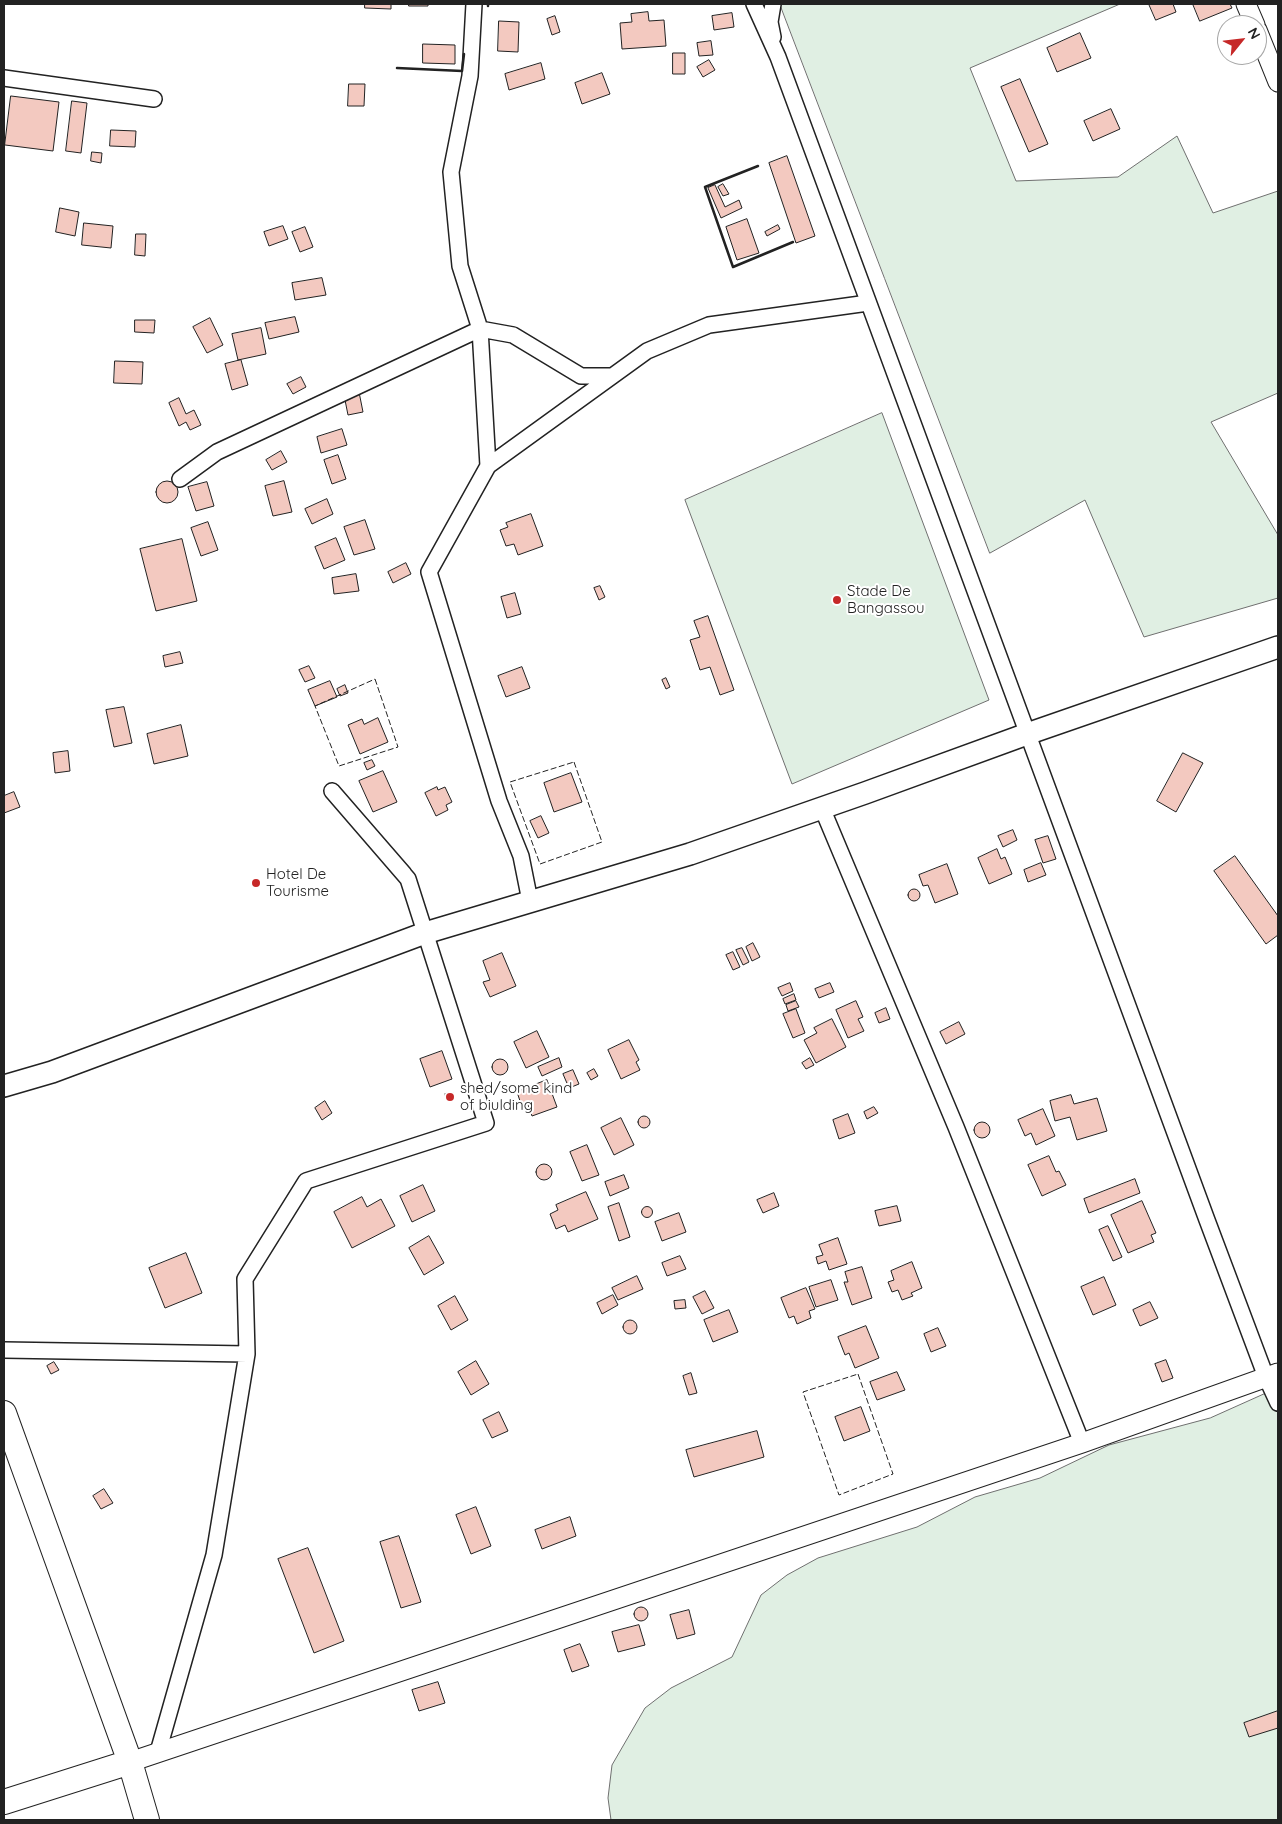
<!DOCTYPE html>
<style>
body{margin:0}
#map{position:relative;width:1282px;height:1824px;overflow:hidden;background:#fff;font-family:Quicksand,sans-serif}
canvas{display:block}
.frame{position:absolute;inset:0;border:5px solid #222;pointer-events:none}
.north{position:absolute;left:1217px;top:15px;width:50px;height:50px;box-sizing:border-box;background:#fff;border:1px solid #a7a7a7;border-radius:50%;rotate:61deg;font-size:14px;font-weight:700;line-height:20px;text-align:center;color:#222}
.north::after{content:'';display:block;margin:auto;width:18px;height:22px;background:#c62828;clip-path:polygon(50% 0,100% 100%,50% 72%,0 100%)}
</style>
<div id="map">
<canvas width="1282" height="1824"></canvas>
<div class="frame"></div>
<div class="north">N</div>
</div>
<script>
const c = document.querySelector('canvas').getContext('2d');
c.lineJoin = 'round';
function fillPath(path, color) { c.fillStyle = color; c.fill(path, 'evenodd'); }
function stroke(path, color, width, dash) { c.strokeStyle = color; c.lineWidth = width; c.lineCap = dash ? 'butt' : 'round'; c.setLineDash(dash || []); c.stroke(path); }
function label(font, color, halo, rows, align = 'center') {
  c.font = font + ' Quicksand,sans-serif'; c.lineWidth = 4; c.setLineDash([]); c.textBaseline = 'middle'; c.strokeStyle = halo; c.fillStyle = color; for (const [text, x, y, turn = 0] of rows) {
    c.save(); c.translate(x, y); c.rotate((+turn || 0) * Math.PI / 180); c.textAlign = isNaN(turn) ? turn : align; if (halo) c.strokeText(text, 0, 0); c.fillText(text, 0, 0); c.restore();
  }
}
const green = new Path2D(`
 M780,4H1120L970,68L1016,181L1118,177L1177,136L1213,213L1278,191V393L1211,422L1278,535V598L1144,637L1085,500L990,553Z
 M882,413L989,700L792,784L685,500Z
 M1278,1388V1820H611L608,1798L612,1765L645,1708L671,1688L732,1657L761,1595L787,1575L818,1558L917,1527L975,1497L1040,1478L1109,1445L1210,1418Z`);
const building = new Path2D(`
 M365,4H391V9L365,8Z
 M409,4H428V6H409Z
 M1149,4H1173L1176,12L1156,20Z
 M1193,4H1230L1232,8L1200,21Z
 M648,12L649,21L664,20L666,46L622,49L620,23L632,22L631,14Z
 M732,13L734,27L714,30L712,16Z
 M555,16L560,32L552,35L547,19Z
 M499,21L519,22L518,52L498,51Z
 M1080,33L1091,58L1057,72L1047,48Z
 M711,41L713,55L699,56L697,43Z
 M423,44L455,45V64L423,63Z
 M673,53H685V74H673Z
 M709,60L715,70L703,77L697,67Z
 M541,63L545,79L509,90L505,74Z
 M602,73L610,94L582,104L575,83Z
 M1020,79L1048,144L1029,152L1001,87Z
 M349,84H365L364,106H348Z
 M11,96L59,102L53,151L5,145Z
 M72,101L87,103L81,153L66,151Z
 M1111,109L1120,129L1093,141L1084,121Z
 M111,130L136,131L135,147L110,146Z
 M92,152L102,153L101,163L91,161Z
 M787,156L815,236L796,243L769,163Z
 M723,184L729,194L723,196L718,187Z
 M715,185L725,207L739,200L742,208L721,218L708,188Z
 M60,208L79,212L75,236L56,232Z
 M747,219L759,253L737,260L726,227Z
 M84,223L113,226L111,248L82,245Z
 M778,225L780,229L767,236L765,232Z
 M283,226L288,239L269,246L264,232Z
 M305,227L313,247L300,252L292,232Z
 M136,234H146L145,256L135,255Z
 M322,278L326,295L295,300L292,283Z
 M295,317L299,332L269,339L265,323Z
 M210,318L223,345L207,353L193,327Z
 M135,320H155L154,333L135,332Z
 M261,328L266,354L238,360L232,334Z
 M241,360L248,385L232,390L225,364Z
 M115,361L143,362L142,384L114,383Z
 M301,377L306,387L293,394L287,384Z
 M359,392L363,412L348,415L344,395Z
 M179,398L186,414L194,410L201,425L190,430L186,422L179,426L169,403Z
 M342,429L347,445L321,453L317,437Z
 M281,451L287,462L272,470L266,460Z
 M338,455L346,479L332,484L324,460Z
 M156 492a11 11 0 1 1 22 0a11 11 0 1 1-22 0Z
 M284,481L292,512L273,516L265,486Z
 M207,482L214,506L196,511L188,487Z
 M327,499L333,514L312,524L305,509Z
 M531,514L543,546L518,555L514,544L506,546L500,530L508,527L506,523Z
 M365,520L375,549L354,555L344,527Z
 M208,522L218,550L201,556L191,528Z
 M336,538L345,560L324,569L315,547Z
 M182,539L197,601L156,611L140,549Z
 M406,563L411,574L393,583L388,572Z
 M356,574L359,591L334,594L332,578Z
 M600,586L605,597L599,600L594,588Z
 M515,593L521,614L507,618L501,597Z
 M708,616L734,690L720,695L710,667L700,670L690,640L700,637L694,621Z
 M180,652L183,663L165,667L163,656Z
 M309,666L315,678L305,682L299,670Z
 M522,667L530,688L506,697L498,676Z
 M666,678L670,687L666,689L662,680Z
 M330,681L337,697L315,706L308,690Z
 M345,685L348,693L340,696L337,689Z
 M124,707L132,743L114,747L106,710Z
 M378,718L388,742L360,754L348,725L362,719L364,724Z
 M181,725L188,756L154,764L147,734Z
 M68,751L70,771L55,773L53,753Z
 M1183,753L1203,763L1176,812L1157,801Z
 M372,760L375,766L367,770L364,763Z
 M383,771L397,802L373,812L359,781Z
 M571,773L582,802L554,812L544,783Z
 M437,787L438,790L445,787L452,802L446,805L448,810L436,816L425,793Z
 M14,792L20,807L4,813V796Z
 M541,816L549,833L538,838L530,821Z
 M1013,830L1017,840L1003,847L998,836Z
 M1048,836L1056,859L1043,863L1035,840Z
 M997,849L1001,859L1005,857L1012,874L989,884L978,858Z
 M1235,856L1278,916V935L1266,944L1214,871Z
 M1041,863L1046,875L1028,882L1024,870Z
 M947,864L958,894L935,903L928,885L923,886L919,875Z
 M908 895a6 6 0 1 1 12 0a6 6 0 1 1-12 0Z
 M753,943L760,957L752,961L746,947Z
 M742,948L749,962L743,965L736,950Z
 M733,952L740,967L733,970L726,955Z
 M502,953L516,986L490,997L483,982L490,980L483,961Z
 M790,983L793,991L782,996L778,988Z
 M830,983L834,992L819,998L815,989Z
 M794,994L796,1000L785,1004L783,999Z
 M796,1001L799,1007L788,1011L786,1005Z
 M856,1001L863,1017L858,1019L864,1031L848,1038L836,1010Z
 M886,1008L890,1019L879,1023L875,1013Z
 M796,1009L805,1033L793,1038L783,1014Z
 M832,1019L846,1047L816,1063L804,1040L817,1033L814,1028Z
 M959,1022L965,1034L946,1044L940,1032Z
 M537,1031L549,1057L526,1068L514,1042Z
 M629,1040L639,1060L636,1062L640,1070L621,1079L608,1050Z
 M442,1051L452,1079L430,1087L420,1059Z
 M559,1058L562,1067L542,1076L538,1067Z
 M810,1058L814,1065L806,1069L802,1063Z
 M492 1067a8 8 0 1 1 16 0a8 8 0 1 1-16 0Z
 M594,1069L598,1076L591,1080L587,1073Z
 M573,1070L579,1084L569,1088L563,1074Z
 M547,1080L557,1107L532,1116L527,1102L521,1104L517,1092Z
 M453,1093L454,1099L446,1100L445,1094Z
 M1071,1095L1074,1104L1097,1098L1107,1131L1077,1140L1070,1117L1055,1121L1050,1101Z
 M325,1101L332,1113L322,1120L315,1108Z
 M874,1107L878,1113L867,1119L864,1112Z
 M1043,1109L1055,1136L1036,1145L1031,1133L1025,1136L1018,1120Z
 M848,1114L855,1133L839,1139L833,1120Z
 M638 1122a6 6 0 1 1 12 0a6 6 0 1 1-12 0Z
 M621,1118L634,1145L614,1155L601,1128Z
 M974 1130a8 8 0 1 1 16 0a8 8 0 1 1-16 0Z
 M587,1145L599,1175L582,1181L570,1152Z
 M1049,1156L1056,1172L1059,1171L1066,1185L1042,1196L1028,1165Z
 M536 1172a8 8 0 1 1 16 0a8 8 0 1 1-16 0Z
 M624,1175L629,1188L610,1196L605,1182Z
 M1135,1179L1140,1193L1089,1213L1084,1199Z
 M423,1185L435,1211L412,1222L400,1196Z
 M586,1192L598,1219L568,1232L565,1225L556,1229L550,1214L558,1210L556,1205Z
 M774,1193L779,1206L763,1213L757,1200Z
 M362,1197L367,1207L381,1199L395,1226L352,1248L334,1212Z
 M1142,1201L1156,1233L1151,1235L1154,1242L1128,1253L1111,1215Z
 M619,1203L630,1237L619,1241L608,1207Z
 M897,1206L901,1221L879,1226L875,1211Z
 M641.5 1212a5.5 5.5 0 1 1 11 0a5.5 5.5 0 1 1-11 0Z
 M679,1213L686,1232L662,1241L655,1222Z
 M1108,1226L1122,1257L1113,1261L1099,1230Z
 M429,1236L444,1263L424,1275L409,1248Z
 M838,1238L847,1264L829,1270L826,1261L818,1264L816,1257L823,1255L819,1245Z
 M186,1253L202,1293L165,1308L149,1268Z
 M680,1256L686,1269L667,1276L662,1263Z
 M912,1262L922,1288L911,1293L913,1296L902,1300L898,1290L892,1292L888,1282L894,1280L891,1271Z
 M862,1267L872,1298L852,1305L844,1282H848L845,1272Z
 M637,1276L643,1289L618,1300L612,1288Z
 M1104,1277L1116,1305L1093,1315L1081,1287Z
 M831,1280L838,1300L816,1307L809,1287Z
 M806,1288L815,1309L809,1311L811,1318L797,1324L794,1316L789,1318L781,1298Z
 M705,1291L714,1308L702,1314L693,1297Z
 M613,1295L618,1305L602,1314L597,1303Z
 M455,1296L468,1320L451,1330L438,1306Z
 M685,1300L686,1308L675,1309L674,1301Z
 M1150,1302L1158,1318L1140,1326L1133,1310Z
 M729,1310L738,1332L713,1342L704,1320Z
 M623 1327a7 7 0 1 1 14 0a7 7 0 1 1-14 0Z
 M866,1326L879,1358L855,1368L849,1353L845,1355L838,1337Z
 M938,1328L946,1346L931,1352L924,1334Z
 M1166,1360L1173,1378L1162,1382L1155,1364Z
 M476,1361L489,1384L471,1395L458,1372Z
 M54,1362L59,1370L51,1374L47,1366Z
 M897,1372L905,1390L877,1400L870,1382Z
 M691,1373L697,1393L689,1395L683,1376Z
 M861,1407L870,1431L844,1441L835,1417Z
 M499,1412L508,1431L492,1438L483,1420Z
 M757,1431L764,1457L694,1477L686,1450Z
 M104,1489L113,1503L101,1509L93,1496Z
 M476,1507L491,1546L471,1554L456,1515Z
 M570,1517L576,1536L542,1549L535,1530Z
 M399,1536L421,1602L401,1608L380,1542Z
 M308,1548L344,1641L314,1653L278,1559Z
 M634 1614a7 7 0 1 1 14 0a7 7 0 1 1-14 0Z
 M689,1610L695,1634L677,1639L670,1615Z
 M639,1625L645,1645L618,1652L612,1632Z
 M580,1644L589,1666L572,1672L564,1650Z
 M438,1682L445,1703L419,1711L412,1690Z
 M1278,1711V1728L1249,1737L1244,1723Z`);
const minor = new Path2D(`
 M474,4L470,76L451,172L460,266L480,329L488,466L429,572L499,801L521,856L530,901
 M754,4L778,57L1207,1220L1266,1377L1278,1403
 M773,4L770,22L773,37
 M4,78L154,99
 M488,466L647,351L709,325L868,303
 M180,479L217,452L480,329L513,335L581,376H612
 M822,808L956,1127L1082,1443
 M4,1350L247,1354
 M158,1752L214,1555L247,1354L245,1279L306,1181L486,1123L408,879L332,791L404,874`);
const tertiary = new Path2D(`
 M1246,4L1255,25
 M1257,30L1278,82
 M130,1762L1082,1443L1278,1373`);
const secondary = new Path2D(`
 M4,1086L52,1072L425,933L690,854L865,793L1027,734L1278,647`);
const primary = new Path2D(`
 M4,1413L130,1762L147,1820
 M4,1802L130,1762`);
const fence = new Path2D(`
 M375,679L398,747L339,766L315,706Z
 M574,762L602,842L540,864L510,782Z
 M858,1374L893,1474L839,1495L803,1392Z`);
const wall = new Path2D(`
 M488,6V4
 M397,68L462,71L464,54
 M758,166L705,187L733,267L793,242`);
const markers = [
 [837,600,5,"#c62828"],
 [256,883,5,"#c62828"],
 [450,1097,5,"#c62828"]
];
const poiNames = [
 ["Stade De",847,591],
 ["Bangassou",847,608],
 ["Hotel De",266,874],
 ["Tourisme",266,891],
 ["shed/some kind",460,1088],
 ["of biulding",460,1105]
];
fillPath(green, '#e0efe3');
stroke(green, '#6f6f6f', 1);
fillPath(building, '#f3c9c0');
stroke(building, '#222', 1);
stroke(minor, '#222', 18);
stroke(tertiary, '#222', 21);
stroke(secondary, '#222', 24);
stroke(primary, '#222', 26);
stroke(minor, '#fff', 15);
stroke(tertiary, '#fff', 19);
stroke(secondary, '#fff', 21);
stroke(primary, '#fff', 24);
stroke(fence, '#222', 1, [6, 2.5]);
stroke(wall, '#222', 2.5);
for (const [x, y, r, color] of markers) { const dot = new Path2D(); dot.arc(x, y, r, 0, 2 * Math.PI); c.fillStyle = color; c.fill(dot); stroke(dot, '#fff', 2); }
label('15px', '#222', '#fff', poiNames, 'left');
</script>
